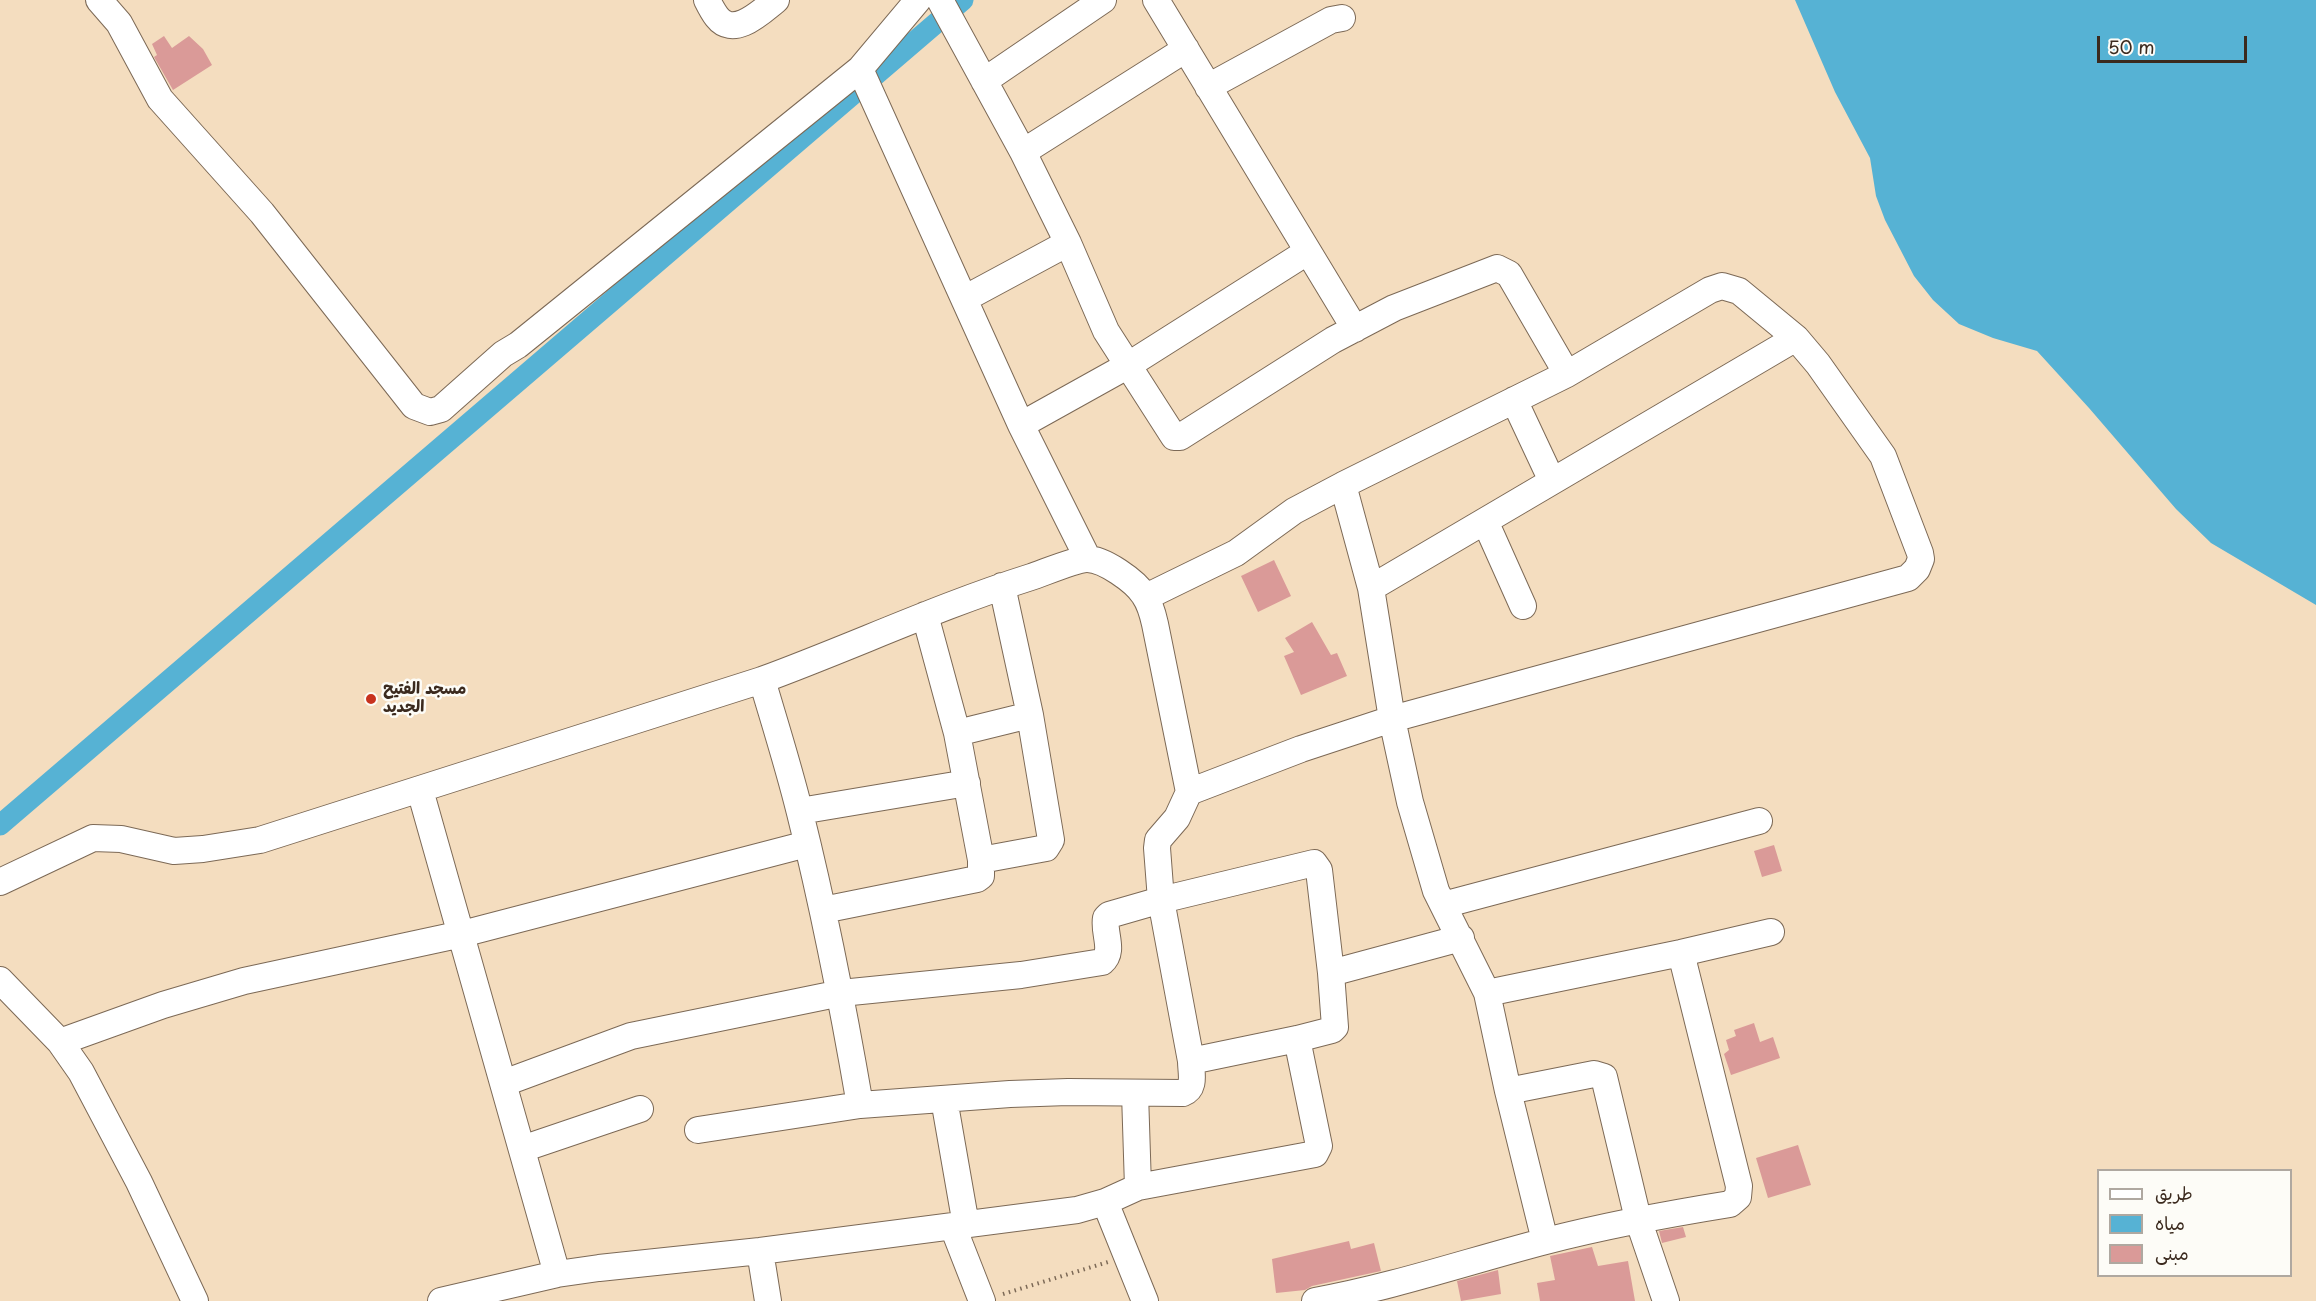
<!DOCTYPE html>
<meta charset="utf-8">
<style>
body{margin:0}
#map{position:relative;width:2316px;height:1301px;overflow:hidden;background:#f4ddbf;font-family:"Playpen Sans","Playpen Sans Arabic",sans-serif}
canvas{display:block}
.legend{position:absolute;left:2097px;top:1169px;width:195px;height:108px;box-sizing:border-box;background:#fdfcf7;border:2px solid #afa8a0;margin:0;padding:8px 10px;list-style:none;font-size:18px;color:#3b2a1e}
.legend li{display:flex;align-items:center;gap:12px;height:30px}
.legend b{width:30px;border:2px solid #afa8a0}
.scale{position:absolute;left:2097px;top:36px;width:150px;height:27px;box-sizing:border-box;border:3px solid #3b2a1e;border-top:0;padding-left:8px;font-size:18px;line-height:21px;white-space:nowrap;color:#3b2a1e;-webkit-text-stroke:4px #fdfcf7;paint-order:stroke}
</style>
<div id="map">
<canvas width="2316" height="1301"></canvas>
<ul class="legend">
<li><b style="height:8px;background:#fff"></b>طريق</li>
<li><b style="height:16px;background:#56b2d4"></b>مياه</li>
<li><b style="height:16px;background:#da9a98"></b>مبنى</li>
</ul>
<div class="scale">50 m</div>
</div>
<script>
const c = document.querySelector('canvas').getContext('2d');
c.lineJoin = 'round';
function fillPath(path, color) { c.fillStyle = color; c.fill(path, 'evenodd'); }
function stroke(path, color, width, dash) { c.strokeStyle = color; c.lineWidth = width; c.lineCap = dash ? 'butt' : 'round'; c.setLineDash(dash || []); c.stroke(path); }
function label(font, color, halo, rows, align = 'center') {
  c.font = font + ' "Playpen Sans","Playpen Sans Arabic",sans-serif'; c.lineWidth = 5; c.setLineDash([]); c.textBaseline = 'middle'; c.strokeStyle = halo; c.fillStyle = color; for (const [text, x, y, turn = 0] of rows) {
    c.save(); c.translate(x, y); c.rotate((+turn || 0) * Math.PI / 180); c.textAlign = isNaN(turn) ? turn : align; if (halo) c.strokeText(text, 0, 0); c.fillText(text, 0, 0); c.restore();
  }
}
const water = new Path2D(`
 M1795,0H2316V605L2211,543L2176,509L2089,408L2037,351L1993,338L1959,324L1933,300L1914,276L1885,220L1876,196L1870,158L1835,92Z`);
const canal = new Path2D(`
 M0,825L963,0`);
const building = new Path2D(`
 M164,36L172,48L189,36L203,49L212,65L173,90L154,57L157,55L152,44Z
 M1274,560L1291,596L1258,612L1241,576Z
 M1312,622L1331,655L1337,653L1347,676L1301,695L1284,656L1294,652L1285,638Z
 M1774,845L1782,871L1762,877L1754,851Z
 M1754,1023L1760,1042L1773,1037L1780,1058L1731,1075L1724,1054L1729,1050L1726,1040L1736,1036L1734,1030Z
 M1798,1145L1811,1185L1768,1198L1756,1158Z
 M1683,1227L1686,1237L1662,1243L1659,1231Z
 M1349,1241L1351,1249L1374,1243L1381,1271L1312,1286L1305,1290L1276,1293L1272,1259Z
 M1592,1247L1598,1266L1628,1261L1635,1301H1540L1537,1283L1555,1280L1550,1256Z
 M1498,1270L1501,1294L1461,1301L1457,1281Z`);
const path = new Path2D(`
 M1003,1294L1108,1262`);
const minor = new Path2D(`
 M99,0L119,23L160,99L262,213L414,406L430,412L441,409L503,354L518,345L860,69
 M707,0C710,6 713,12 717,17C734,39 762,11 776,0
 M918,0L860,69L1021,425L1088,559
 M940,0L1023,152L1068,243L1106,331L1174,437H1180L1333,340L1394,308L1497,268L1509,274L1567,374
 M1156,0L1355,329
 M984,81L1103,0
 M1208,87L1331,20L1342,18
 M1023,152L1186,49
 M964,299L1068,243
 M1514,400L1552,481
 M1021,425L1127,366L1307,252
 M1343,485L1371,588L1392,719L1410,802L1436,891L1487,993L1508,1091L1545,1241
 M1485,521L1523,606
 M1371,588L1796,338
 M762,680C775,724 789,768 800,813C824,909 843,1006 860,1105
 M957,733L1030,715
 M420,790L557,1274
 M800,811L967,783
 M981,860L1046,848L1051,840L1030,715L1002,586
 M0,882L93,838L121,839L174,851L203,849L260,840L762,680C852,647 939,606 1031,577C1043,573 1077,559 1087,559C1104,559 1135,581 1144,595C1149,602 1153,615 1155,624L1189,792
 M1443,905L1759,821
 M823,910L977,879L981,876V860L957,733L925,615
 M1331,973L1461,938
 M0,980L60,1042L81,1072L139,1182L195,1301
 M1487,993L1681,953L1771,932
 M60,1042L163,1005L244,981L462,934L807,844
 M504,1083L631,1036L841,993L1021,975L1102,962C1115,951 1103,933 1106,918L1109,915L1161,900L1314,863L1319,870L1331,973L1335,1027L1332,1030L1297,1039L1191,1061
 M1508,1091L1594,1074L1604,1077L1638,1219L1666,1301
 M1135,1093L1138,1187
 M944,1099L966,1225
 M698,1130L860,1105L1010,1094L1068,1092L1183,1093C1196,1088 1191,1073 1191,1061L1161,900L1157,848L1158,840L1177,818L1189,792L1301,749L1392,719L1908,578L1917,569L1921,559L1920,553L1883,456L1818,364L1796,338L1739,291L1722,286L1710,290L1567,374L1343,485L1294,511L1236,553L1146,597
 M522,1149L640,1109
 M1105,1202L1145,1301
 M953,1227L982,1301
 M760,1251L768,1301
 M441,1301L557,1274L599,1268L760,1251L1077,1210L1105,1202L1138,1187L1315,1154L1319,1146L1297,1039
 M1315,1301C1393,1287 1469,1261 1546,1241C1607,1225 1668,1214 1730,1204L1738,1197L1739,1186L1681,953`);
const markers = [
 [371,699,6,"#c8321e"]
];
const poiNames = [
 ["مسجد الفتيح",383,690],
 ["الجديد",383,708]
];
fillPath(water, '#56b2d4');
stroke(canal, '#56b2d4', 21);
fillPath(building, '#da9a98');
stroke(minor, '#7c6956', 28);
stroke(path, '#7c6956', 4, [1.5, 4.5]);
stroke(minor, '#fff', 26);
for (const [x, y, r, color] of markers) { const dot = new Path2D(); dot.arc(x, y, r, 0, 2 * Math.PI); c.fillStyle = color; c.fill(dot); stroke(dot, '#fdfcf7', 2); }
label('bold 16px', '#3b2a1e', '#fdfcf7', poiNames, 'left');
</script>
